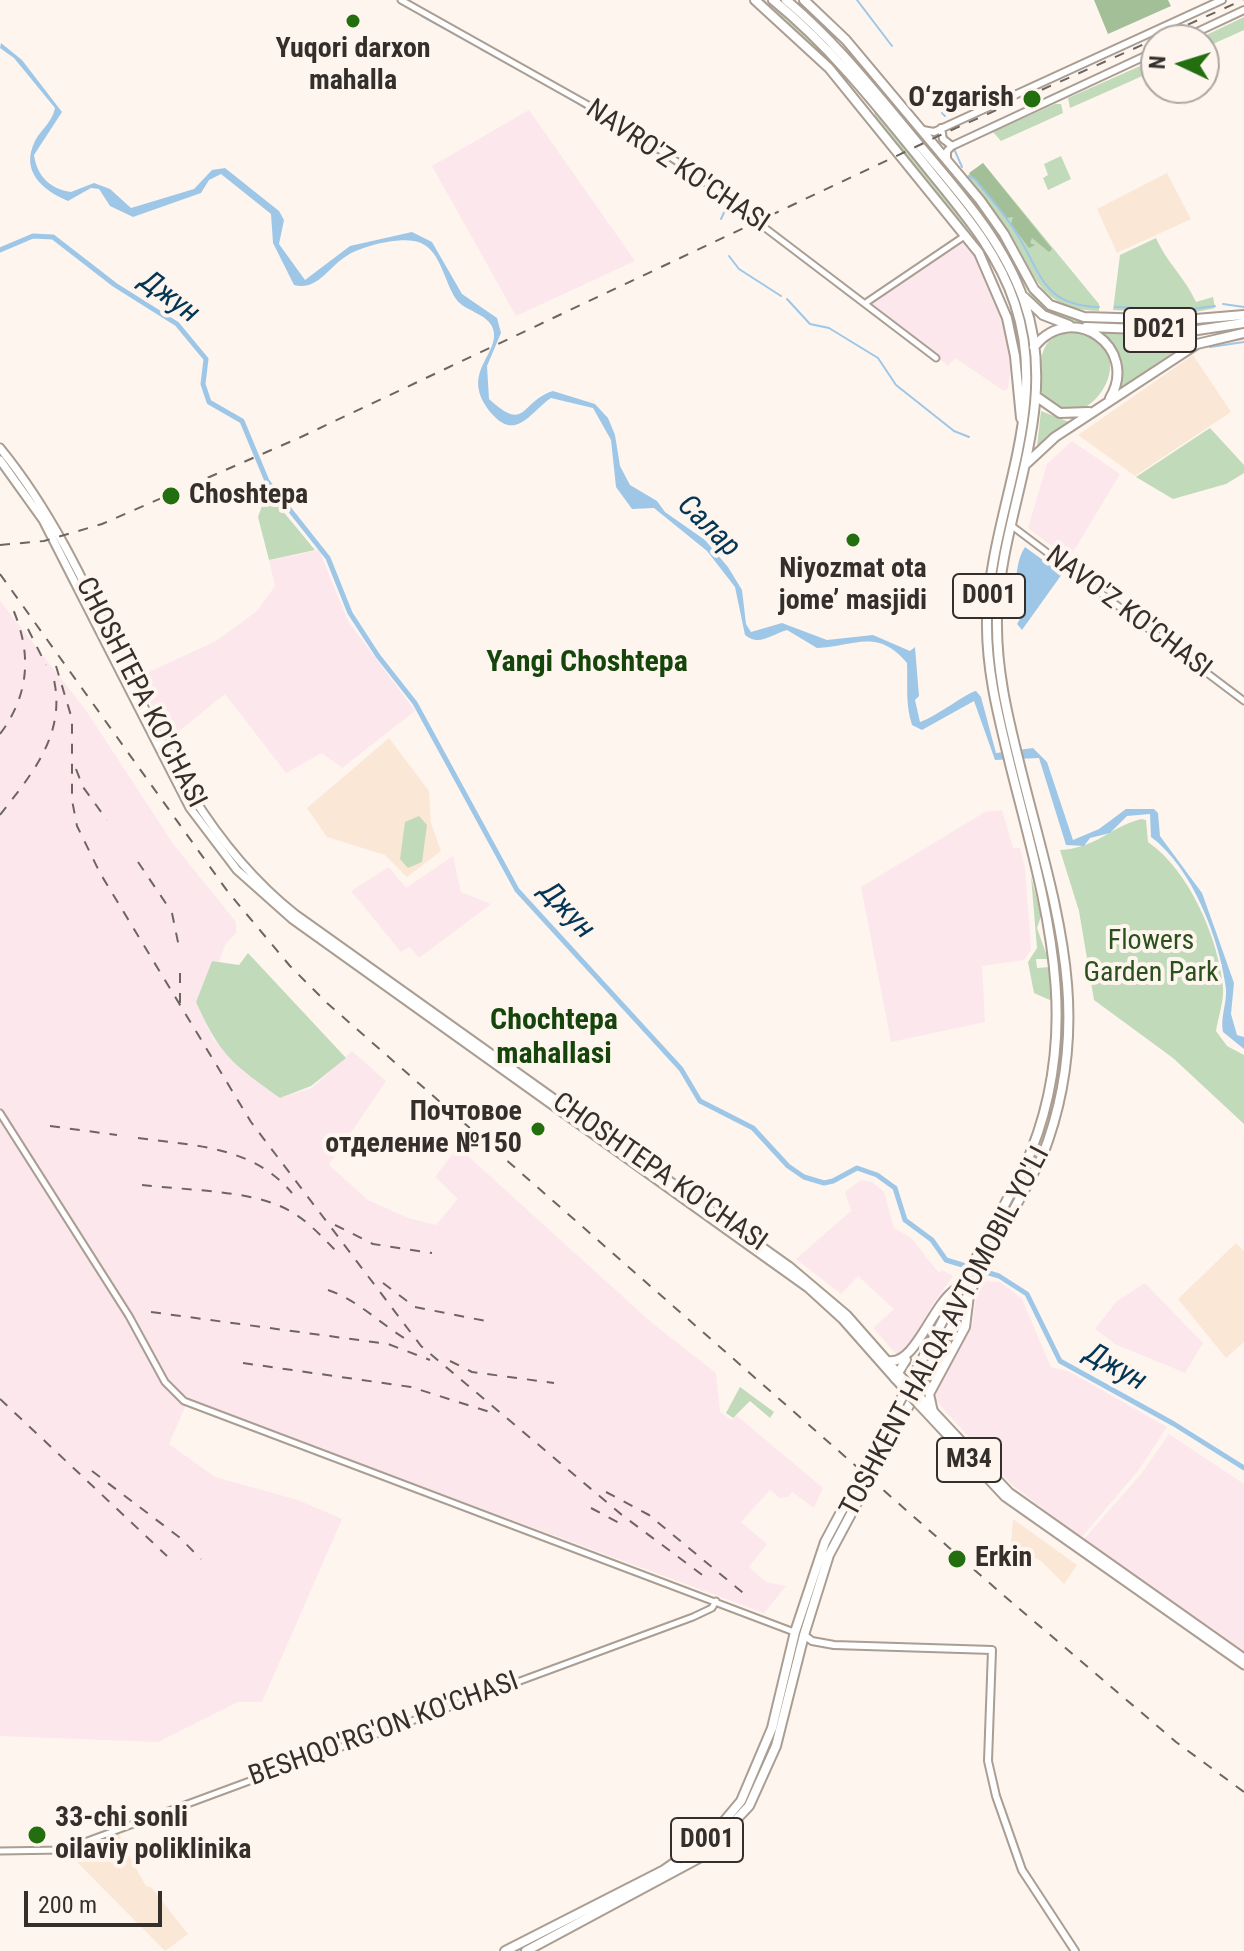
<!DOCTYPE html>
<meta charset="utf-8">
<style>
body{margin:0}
#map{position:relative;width:1244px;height:1951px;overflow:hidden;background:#fef5ef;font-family:"Roboto Condensed",sans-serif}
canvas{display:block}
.north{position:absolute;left:1140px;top:24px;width:80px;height:80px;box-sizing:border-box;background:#fef5ef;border:2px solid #aea6a1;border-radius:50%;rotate:274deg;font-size:22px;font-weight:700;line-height:32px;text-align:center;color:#352f2b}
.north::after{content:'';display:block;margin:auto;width:28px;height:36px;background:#236e0f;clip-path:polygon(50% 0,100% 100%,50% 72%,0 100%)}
.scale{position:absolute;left:24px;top:1891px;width:138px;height:36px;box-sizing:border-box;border:4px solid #352f2b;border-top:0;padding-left:10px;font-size:24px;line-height:28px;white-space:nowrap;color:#352f2b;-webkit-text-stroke:6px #fef5ef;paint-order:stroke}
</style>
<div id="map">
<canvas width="1244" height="1951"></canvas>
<div class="north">N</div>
<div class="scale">200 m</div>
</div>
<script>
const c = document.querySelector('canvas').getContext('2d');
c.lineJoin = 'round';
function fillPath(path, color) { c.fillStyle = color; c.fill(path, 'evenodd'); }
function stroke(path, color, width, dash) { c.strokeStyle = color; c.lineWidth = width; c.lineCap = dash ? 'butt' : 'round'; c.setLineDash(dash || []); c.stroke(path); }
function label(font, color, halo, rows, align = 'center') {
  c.font = font + ' "Roboto Condensed",sans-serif'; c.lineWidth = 8; c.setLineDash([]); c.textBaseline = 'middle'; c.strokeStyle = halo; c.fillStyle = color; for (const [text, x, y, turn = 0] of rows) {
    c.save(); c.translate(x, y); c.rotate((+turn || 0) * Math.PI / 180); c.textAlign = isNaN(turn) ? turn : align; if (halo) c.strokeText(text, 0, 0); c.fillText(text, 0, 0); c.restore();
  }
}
const built = new Path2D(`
 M1167,173L1191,219L1117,253L1097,209Z
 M1193,355L1231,412L1135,476L1078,435Z
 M389,738L429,791L431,823L441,851L407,877L385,855L327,837L307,808Z
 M1236,1243L1244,1251V1342L1226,1358L1178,1299Z
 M1013,1519L1077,1565L1064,1584L1041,1561L1011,1545Z
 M119,1832L124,1847L146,1886L151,1887L188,1934L165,1951L70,1855L78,1847Z`);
const industrial = new Path2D(`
 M529,110L635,261L516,316L432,166Z
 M963,237L985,272L1001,314L1011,366L1008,389L1004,391L955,358L948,366L871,303Z
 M1072,441L1120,474L1069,559L1028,528L1047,464Z
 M319,550L348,621L415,711L342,768L322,753L286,773L225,694L169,739L138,677L216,641L257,611L275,586L269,560Z
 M0,601L85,709L174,845L236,922V933L225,945L219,962L212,961L196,1002L213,1039L280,1098L312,1088L352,1051L386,1081L329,1165L368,1200L408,1218L436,1225L458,1199L435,1177L458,1147L652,1323L716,1373L720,1412L731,1420L736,1415L823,1488L814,1508L792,1492L789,1497L780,1498L770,1490L741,1522L767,1544L749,1567L766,1582L786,1586L764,1613L188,1400L169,1444L215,1477L298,1500L342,1519L262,1702H238L158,1742L0,1736Z
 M1002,810L1013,848H1020L1025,868L1031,950L1024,960L982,966L985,1022L891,1042L861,887L985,812Z
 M453,856L461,892L491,904L419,958L410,947L401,952L351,891L389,867L406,888Z
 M861,1180L872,1182L884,1192L894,1228L911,1238L939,1273L942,1270L953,1276L931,1307L905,1353L898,1356L873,1328L894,1309L858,1276L841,1294L796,1259L851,1211L845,1192Z
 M985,1281L1000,1282L1022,1299L1051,1367L1070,1372L1167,1427L1138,1471L1081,1538L1011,1484L932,1396L972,1324L976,1298Z
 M1145,1283L1203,1343L1185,1373L1115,1344L1095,1329L1116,1302Z
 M1169,1434L1244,1484V1653L1083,1540L1141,1474Z`);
const green = new Path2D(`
 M760,0H765L829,58L868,107L802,36Z
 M1244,17V30L1204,48V40H1196Z
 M823,22L834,32L978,202V208Z
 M1156,59V70L1070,108L1068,98Z
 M1055,104H1061L1063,113L1001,141L993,132Z
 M874,112C892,128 909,154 925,173C986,247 1018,296 1022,395C1015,342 1009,294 980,248C962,220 877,131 874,112Z
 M1061,156L1071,179L1048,190L1043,178L1048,175L1044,164Z
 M983,163L1099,304V311C1041,309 1037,279 1011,236C998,215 982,195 967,176Z
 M986,212L1048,307L1081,319L1244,318C1200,325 1088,336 1050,313C1028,300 1020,276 1009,254C1002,241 987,225 986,212Z
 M1156,238C1167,263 1184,276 1196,302L1213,297L1215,308L1186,314L1113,310L1120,255Z
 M1076,333C1156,348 1075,455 1042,393C1040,362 1036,333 1076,333Z
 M1104,333L1186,336V344L1119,389L1121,359Z
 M1041,411L1069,422L1037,446Z
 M1210,428L1244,465V473L1226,484L1173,499L1136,477Z
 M267,492L315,550L269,560L258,517Z
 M419,816L427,825L422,862L408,868L400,859L405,822Z
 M1141,819L1146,820L1148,842C1189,870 1219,939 1223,988C1224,1001 1218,1018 1216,1031L1227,1046L1244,1055V1124L1173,1058L1094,1000L1079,911L1060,850C1097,848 1110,827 1141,819Z
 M1031,876L1041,916L1037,928L1048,959H1036L1037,968L1050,967L1052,1001L1034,993L1028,962L1037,948Z
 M248,953L346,1058L311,1086L280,1098C232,1063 221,1057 196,1002L212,961L239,965Z
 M740,1387L774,1412L770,1418L750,1401L733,1418L726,1413Z`);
const forest = new Path2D(`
 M1094,0H1168L1171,6L1108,34Z
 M983,163L1052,249L1049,252L1032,238L1030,243L1035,245L1029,248L1011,224L1013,217L1006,218L969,173Z`);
const water = new Path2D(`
 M1,43L22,60L62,112L34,155C37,176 50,189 71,192L94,183L110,189L131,208L194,189L212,170L225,168L279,211L284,220L279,244L305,280L350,246L412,232L432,242L462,294L497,318L501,333L487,366L489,399C527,434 520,401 553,391L595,404L608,418L615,435L620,466L630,485L657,501L665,512L705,540L728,567L742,590L746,624L751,632L782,623L827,640L873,635L910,651L915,647L919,696L915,700L920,722C936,717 969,691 976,691L981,697L996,753L1033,748L1047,762L1073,840L1099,829L1126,809H1154L1158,813L1160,836L1202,893L1216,932L1234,983L1231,1014L1237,1035L1244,1037V1049L1223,1032C1220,1018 1227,1003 1226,989C1220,940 1192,867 1151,837L1150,814L1127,816L1110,833L1090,838L1084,846L1066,845L1039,758L995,760L974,701L922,730L912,725C905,703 908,685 907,663C877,627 853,647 817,648L787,630C772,634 759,647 745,635L735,587L707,551L654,508L632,509L616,487L611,440L593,408L551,398C531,411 517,442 492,414C457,373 501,355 493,329C489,314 464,311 456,299C444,281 441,252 421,243C404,235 360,246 345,257C328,268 317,291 294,285L273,243L271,214L221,174L209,180L201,193L133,217L110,206L99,189L91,188L68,201C42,190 20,171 35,141C41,129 52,123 55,108L14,58L0,48Z
 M1025,547L1062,574L1022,630L1017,624L1025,610L1016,611C1016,592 1014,563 1025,547Z`);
const stream = new Path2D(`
 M857,0L892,46
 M422,16L473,44
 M481,49L540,81
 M561,93L681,168L728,204L721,219
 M942,113L945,116
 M955,151L962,167
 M969,176L975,179C989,197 1005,214 1017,234C1042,274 1042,305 1099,307
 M729,256L739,269L781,296
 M787,299L810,324L829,328L878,358L896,385L954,431L969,437
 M1223,304L1244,307
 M1115,307L1184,310L1215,306
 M1210,347L1244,342`);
const canal = new Path2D(`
 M0,250L33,236L53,237L115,285L177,324L206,359L203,384L209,402L242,421L267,481L328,558L350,613L378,656L415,703L517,890L681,1069L700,1101L753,1128L788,1166L804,1177L824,1183L833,1181L857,1168L877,1175L895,1188L905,1220L932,1240L946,1260L999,1276L1027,1294L1060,1361L1174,1424L1244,1468`);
const tertiary = new Path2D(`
 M401,0L620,123L685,167L936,358
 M867,302L966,235
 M1012,526L1244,701
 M0,1113L129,1316L165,1382L184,1401L794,1632
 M0,1851L63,1850L693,1617L712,1608L716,1601`);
const secondary = new Path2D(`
 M1180,40L1244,10
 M941,128L943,139L952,146
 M923,130L934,132L1222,0
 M947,161V151L952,146L1156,51
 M804,1635L812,1641L834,1645L992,1650L988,1761L996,1796L1022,1870L1075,1951`);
const primary = new Path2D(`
 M0,448C118,592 146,796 295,914L789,1266L847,1315L899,1374
 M0,460L43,520L190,808L237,870L292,919L808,1288L843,1320L896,1380
 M922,1399L1009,1492L1244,1658
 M918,1404L1005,1497L1244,1665`);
const trunk = new Path2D(`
 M755,0L829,68L979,253L1007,318L1015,356L1021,418
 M804,0L846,40L980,200L1004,234L1034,289L1050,305L1084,317L1184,320L1244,315
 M1024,297L1043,315L1069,325
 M1086,327L1191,331L1244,323
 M1034,347C1072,299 1140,348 1110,398
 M1037,397L1060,413L1089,412
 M1027,463L1055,437L1197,344L1244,333
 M888,1361C915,1366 931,1307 955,1290
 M895,1378L906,1360
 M933,1412L929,1394L965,1327L969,1295
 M505,1951L664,1870L710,1838L741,1801L772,1728L795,1632L825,1542L1023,1170C1088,1031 1045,904 1010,764C998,715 986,669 987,619C990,511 1051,412 1015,304C997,249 960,209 925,165C878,107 831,47 773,0
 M526,1951L701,1857L749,1806L776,1746L804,1635L829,1555L1042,1157C1098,1015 1053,901 1019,762C1007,714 996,668 997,618C1000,511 1062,409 1024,301C1002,237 953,186 911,135C871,87 834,40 786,0`);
const rail = new Path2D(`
 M0,545L44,541L102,524L301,437L945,133L1243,0
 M0,574L228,892L290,966L327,1003L1002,1594L1176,1742L1244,1792
 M28,629L46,665
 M56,666L72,719V800L77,826L100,873L251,1122L421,1346L622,1515L709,1580
 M0,734C30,694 32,652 12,607
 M76,769L83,787L107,820
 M0,815C31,775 66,735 54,680
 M138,862L167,905
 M172,913L180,952
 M180,1003V973
 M50,1126L117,1135
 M138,1138C196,1146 252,1146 292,1193
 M142,1185C183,1190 243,1190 280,1206C304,1216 321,1236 339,1254
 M335,1225L373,1244L432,1253
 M383,1283L415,1307L491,1322
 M328,1290C360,1301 382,1326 411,1342
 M151,1312L388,1344L430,1360
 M450,1361L472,1372L554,1383
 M243,1363L411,1387L493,1413
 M0,1399L167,1556
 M92,1471L179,1537L201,1559
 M606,1492L649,1515L748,1597
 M591,1508L621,1524`);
const primaryBridge = new Path2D(`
 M901,1376L922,1399
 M896,1380L918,1404`);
const markers = [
 [353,21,8,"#236e0f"],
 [1032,99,10,"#236e0f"],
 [171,496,10,"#236e0f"],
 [853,540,8,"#236e0f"],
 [538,1129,8,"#236e0f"],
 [957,1559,10,"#236e0f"],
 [37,1835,10,"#236e0f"]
];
const shields = [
 [1160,330,72],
 [989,596,72],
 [969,1460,64],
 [707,1840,72]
];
const shieldNames = [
 ["D021",1160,330],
 ["D001",989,596],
 ["M34",969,1460],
 ["D001",707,1840]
];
const poiNames = [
 ["Yuqori darxon",353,50,"center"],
 ["mahalla",353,82,"center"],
 ["O‘zgarish",1014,99,"right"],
 ["Choshtepa",189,496],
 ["Niyozmat ota",853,570,"center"],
 ["jome’ masjidi",853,602,"center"],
 ["Почтовое",522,1113,"right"],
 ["отделение №150",522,1145,"right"],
 ["Erkin",975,1559],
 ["33-chi sonli",55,1819],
 ["oilaviy poliklinika",55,1851]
];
const streetNames = [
 ["NAVRO'Z KO'CHASI",677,167,34],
 ["NAVO'Z KO'CHASI",1128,613,37],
 ["CHOSHTEPA KO'CHASI",140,693,63],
 ["CHOSHTEPA KO'CHASI",659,1173,35],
 ["TOSHKENT HALQA AVTOMOBIL YO'LI",946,1332,-62],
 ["BESHQO'RG'ON KO'CHASI",384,1730,-20]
];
const parkNames = [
 ["Flowers",1151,942],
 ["Garden Park",1151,974]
];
const waterNames = [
 ["Джун",169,298,37],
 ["Салар",708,527,44],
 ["Джун",566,911,47],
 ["Джун",1115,1368,30]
];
const neighbourhoodNames = [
 ["Yangi Choshtepa",587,663],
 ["Chochtepa",554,1021],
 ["mahallasi",554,1055]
];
fillPath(built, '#fbe7d6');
fillPath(industrial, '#fce7ed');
fillPath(green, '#c1dab9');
fillPath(forest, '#a2bf98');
fillPath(water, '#9ec7e7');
stroke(stream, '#9ec7e7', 2);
stroke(canal, '#9ec7e7', 5);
stroke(tertiary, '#aa9d92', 9);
stroke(secondary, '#aa9d92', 10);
stroke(primary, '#aa9d92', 11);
stroke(trunk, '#aa9d92', 12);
stroke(tertiary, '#fff', 5);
stroke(secondary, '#fff', 6);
stroke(primary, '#fff', 7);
stroke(trunk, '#fff', 8);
stroke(rail, '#6c6560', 2, [10, 10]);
stroke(primaryBridge, '#aa9d92', 11, []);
stroke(primaryBridge, '#fff', 7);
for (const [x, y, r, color] of markers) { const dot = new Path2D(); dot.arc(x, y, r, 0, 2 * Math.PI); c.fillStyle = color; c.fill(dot); stroke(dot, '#fef5ef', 3); }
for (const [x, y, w] of shields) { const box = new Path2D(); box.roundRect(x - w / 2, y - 22, w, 44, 6); c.fillStyle = '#fef5ef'; c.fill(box); stroke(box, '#352f2b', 2); }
label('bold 26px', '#352f2b', null, shieldNames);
label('bold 28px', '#352f2b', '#fef5ef', poiNames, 'left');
label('28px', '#352f2b', '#fef5ef', streetNames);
label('28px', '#2a511b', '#fef5ef', parkNames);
label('italic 30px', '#033555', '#fef5ef', waterNames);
label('bold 30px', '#16450b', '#fef5ef', neighbourhoodNames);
</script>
